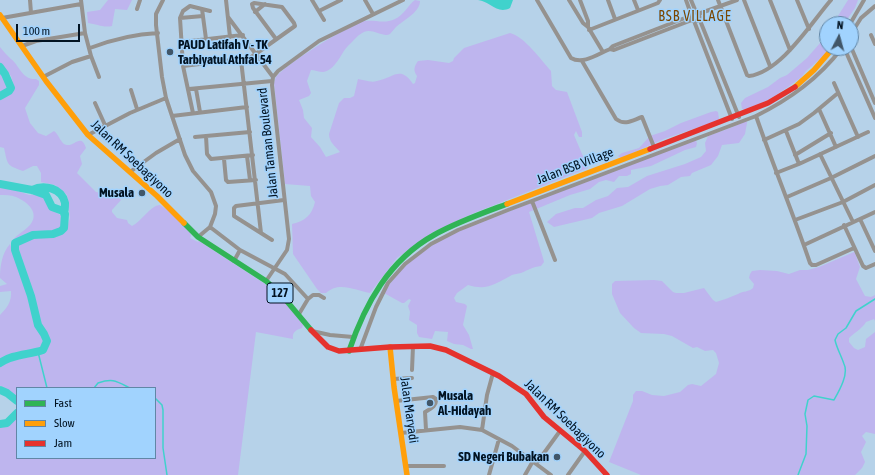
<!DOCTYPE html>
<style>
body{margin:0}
#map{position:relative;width:875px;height:475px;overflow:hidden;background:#b6d2e9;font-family:"Asap Condensed",sans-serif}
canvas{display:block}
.legend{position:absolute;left:16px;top:387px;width:140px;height:72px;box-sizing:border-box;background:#a1d3fe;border:1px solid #6186a6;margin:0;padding:5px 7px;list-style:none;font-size:12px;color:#021322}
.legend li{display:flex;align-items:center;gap:8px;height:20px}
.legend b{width:20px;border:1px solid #6186a6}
.north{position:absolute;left:819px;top:16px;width:40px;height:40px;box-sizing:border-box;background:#a1d3fe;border:1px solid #6186a6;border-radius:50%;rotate:6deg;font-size:11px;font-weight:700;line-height:16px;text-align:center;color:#021322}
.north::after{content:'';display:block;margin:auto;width:14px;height:18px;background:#415668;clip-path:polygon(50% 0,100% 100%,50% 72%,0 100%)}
.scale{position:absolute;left:16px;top:24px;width:64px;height:18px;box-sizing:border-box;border:2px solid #021322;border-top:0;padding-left:5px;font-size:12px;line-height:14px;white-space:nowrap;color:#021322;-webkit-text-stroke:3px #a1d3fe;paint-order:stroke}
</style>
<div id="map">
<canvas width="875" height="475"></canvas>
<ul class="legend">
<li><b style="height:5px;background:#30b455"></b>Fast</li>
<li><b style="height:5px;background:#ff9f0a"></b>Slow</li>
<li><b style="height:5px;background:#e5322d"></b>Jam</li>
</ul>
<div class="north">N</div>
<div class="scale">100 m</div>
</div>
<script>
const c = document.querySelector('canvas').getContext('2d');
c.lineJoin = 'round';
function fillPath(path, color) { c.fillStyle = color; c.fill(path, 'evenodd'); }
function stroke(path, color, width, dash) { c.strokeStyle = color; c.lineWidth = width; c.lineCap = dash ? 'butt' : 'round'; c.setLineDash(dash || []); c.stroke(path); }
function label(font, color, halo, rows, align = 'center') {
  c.font = font + ' "Asap Condensed",sans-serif'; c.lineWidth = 3; c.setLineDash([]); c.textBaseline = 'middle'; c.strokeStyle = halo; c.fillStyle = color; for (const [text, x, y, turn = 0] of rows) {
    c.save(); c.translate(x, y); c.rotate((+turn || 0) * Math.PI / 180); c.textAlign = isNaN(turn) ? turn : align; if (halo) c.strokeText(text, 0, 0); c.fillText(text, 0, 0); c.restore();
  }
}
const green = new Path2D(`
 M108,0H132L127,10L115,9L112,26C103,28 97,24 88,23L87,12L100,10Z
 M415,0L420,1C420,12 404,20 396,27C394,29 392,32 390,34C384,38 372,28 364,32C359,34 354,40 350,44C341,51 337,70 323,72C319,72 314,70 311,70L307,81L311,93L309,96L299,100L303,110L304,118L312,128L311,137L320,147L326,157L340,152C335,146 329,142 329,134L339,103L344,98H350L354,96L358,79C364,80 371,83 377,81C394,78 400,65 413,84L415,83L417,76C413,70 414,67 418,61L428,60L449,63L453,61L454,58L464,48L510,33C525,37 541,60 551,71L552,86L556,90L567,92L582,132V137H579L576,131L574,135L588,168L474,213L433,232L397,258L370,293C354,290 339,281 326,293H321L317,289L293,254L292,224C305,221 312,215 315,202L311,196L310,186L285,184L274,83C275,81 275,79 276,77C285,65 351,23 365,21C376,20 385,24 395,19C404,15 408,5 415,0Z
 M848,0H858L855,8L844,24H833Z
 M827,35V48H829C823,57 815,63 807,70C804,73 802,77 799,79C784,90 769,101 751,107C747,108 746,110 742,109L741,103L745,98L768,87L780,78L787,75L807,58Z
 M0,47C4,52 7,55 11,59C20,66 22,80 36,79L39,81V85L25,108L30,123L38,133L46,136L54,131C59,134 61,145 67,145C75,146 81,133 86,148L80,156L82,164L77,173L96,192C103,193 108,196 115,195L121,200L112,210V212L117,218L127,220L128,223L132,226C141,222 151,205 160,205L174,214L179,222L190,232L191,236L190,238L198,242L199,241L268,286L290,307L303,325L302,328C296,330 292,332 293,339L256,332L238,475H0V426C7,425 13,423 17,417V458H155V388H17V396L1,386H0V315C7,308 12,301 11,291L0,292V286L7,284L0,278C0,266 2,253 10,244L21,276L25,275L18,246L19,245L32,239L59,236L64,232L68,224L70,218L67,195L55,185L41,182V173L37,166H33L23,171C6,165 8,165 4,148L0,147V99L10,95L14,86L11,76L0,63Z
 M0,73L7,83L8,89L4,93L0,94Z
 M716,111L718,112L719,119L717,121L664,139L626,156L621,158L618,156L622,153L639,148L650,136L665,131L681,123L711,112Z
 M745,121L747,122V123L745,134L739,143L722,145L718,156L711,165L692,173L690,176L681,177L668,185L660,186L650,189L622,206L599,213L592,218L554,227L547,222L556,214L575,208H583L596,200L608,196L617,188L628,187L647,176L685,164L701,157L706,151L705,143L708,136C721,131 733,128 745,121Z
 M695,139L697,143L696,147L685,150L651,166L631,170V174L627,176H619L614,182L606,180L599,182L590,189L570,195L529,212L543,258L544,262L541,266C533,267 528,270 521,273C518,274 514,274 512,275C495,284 487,291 468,285L457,293L454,298L456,302L465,304L467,306L463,325L469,335L473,349H471L463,345L454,344L447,341L448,332L435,331L432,339L419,337L417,333V325L409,320L410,312L408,306L411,300L409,299L404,303H402L384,293C395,274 414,255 433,244C441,239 450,235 459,231Z
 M0,185L18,191L29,195L40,194L47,200L50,209L62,216L61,227L55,231L38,232L13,240C17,234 25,231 30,225C40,213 28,202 16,197C11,195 5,195 0,195Z
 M854,252L855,253L860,267L856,279L865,296L871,297L875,295V321L874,319L866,322C862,329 855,332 849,338V342L854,348L858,350L865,347L866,339L875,332V434L866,432L862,436L866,442L861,452L865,462L862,468L855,475H641L609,462L633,401V395L636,391H642L652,395L664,396L680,392L688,385L692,384L701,386L716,374L719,363L716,353L713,350L705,351L697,347L693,348L672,336L664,334L641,333L634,328L620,313L612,294V284L615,281L654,280L662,281L673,292L676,293H684L704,288L713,300L716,302C724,300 730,297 738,294C743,291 749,292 753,288L754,284L749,278L750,274L752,271L760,270L777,271L789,274L800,270H808L819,267Z`);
const water = new Path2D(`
 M478,0H513L510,8C497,15 490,1 478,0Z`);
const stream = new Path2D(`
 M38,352L47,388
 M94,388L98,383C113,378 116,381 130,388
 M155,398L162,405L163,410V448L167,475
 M798,475L806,454L807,426L805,414L808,400L814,396L834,400C839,391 849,374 844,364C841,355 837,349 835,340L838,334L846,328L856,311L875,299`);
const river = new Path2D(`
 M0,67L5,74L11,88L9,91L0,96
 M0,184L32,190L46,195L52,207L63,211L65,214L64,228L61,231L53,234L33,235L15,243V250L31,296L38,325L44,334L47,341L43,350C28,355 13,354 0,363
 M32,190C44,184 62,188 65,203C65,206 65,210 64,213
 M0,390L7,393L17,401
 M0,424L7,423L17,413`);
const street = new Path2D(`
 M30,0L31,13
 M163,0L156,14V25L162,77L166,98L185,155L193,171L211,192L216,206L215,214L210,227L198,237
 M226,0L230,37
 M312,0L324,20
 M365,0L373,14
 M537,0L571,58C583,65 598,54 610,49L613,46L690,16
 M569,0L583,23L588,27L603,52
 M580,0L588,21V27
 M608,0L615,19
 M634,0L638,10
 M686,0L691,14
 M691,0L696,12
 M718,0L747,75L749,76C781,72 811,23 831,0
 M744,0L770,66
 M770,0L790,50
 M797,0L809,29
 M137,9L140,0
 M202,9L206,39
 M319,11L341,0
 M255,12L265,4
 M690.5 17a4.5 4.5 0 1 1 9 0a4.5 4.5 0 1 1-9 0Z
 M698,14L737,0
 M228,17L273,77
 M2,18L81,4
 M180,18L203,16
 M699,18L739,117
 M694,21L732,119
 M850,24L864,0
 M589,30L658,3L660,0
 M851,34L861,18L875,6
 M871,35L875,44
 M182,42L243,35
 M22,46L36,41L85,33
 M851,47L875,103
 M90,48C111,40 135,34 158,33
 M839,48L846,52L875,118
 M610,49L614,50L692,20
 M91,56L99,77
 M241,60L261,233
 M582,61L616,119C625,126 633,120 642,117L654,147
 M183,66L250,58L295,26L294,23L282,7L254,3L252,4L253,8L276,39
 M43,77L72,62L91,56L85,33L81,0
 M834,83L858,137
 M189,89L272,81
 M196,89L200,112
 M131,90L137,109
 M95,103L105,125
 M819,109L836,147
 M193,113L183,66L180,18L183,11L190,6L210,11
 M172,116L247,107
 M756,116C773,165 793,213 810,263L812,265H816L854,248
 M786,131L799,164
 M88,135L130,113L166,98
 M206,136L207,154L211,159L253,155
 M195,137L250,132
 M764,140L799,124L814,113L838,93
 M820,154L853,222
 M795,155L831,133
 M247,156L250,180
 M224,159L226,180L228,182L256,180
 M130,172L156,153L180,139
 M776,173L799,164L868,132
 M787,197L831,178L875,156
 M532,201L555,260
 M860,219L875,251
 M795,220L843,202L875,185
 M844,225L863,266L866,268L875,264
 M210,227L240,250L285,274L308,299L299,314
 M272,240L234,216V208L236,206L284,200
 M804,245L875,212
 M234,261L240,250
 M266,281L287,250L289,239L272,85L273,77L278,71L319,41L403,0
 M308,299L313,295H319L324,298
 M312,331L330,335L353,337
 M360,350L376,307L388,283L405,264L431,244L458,230L508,210L756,116C790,99 818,79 842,48
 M412,370L413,346
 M393,379L412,378
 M396,401L433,397L436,399C437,406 430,409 425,412L426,430
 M482,430L487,395L493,373
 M401,433L460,427L482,430L512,446L551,475
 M536,464L560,431
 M406,466H444
 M489,475L499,439
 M525,475L533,461
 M568,475L585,451`);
const fast = new Path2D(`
 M184,223L198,237L266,281L280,293L311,330
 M349,351C365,304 389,260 434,235C457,222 483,213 507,204`);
const slow = new Path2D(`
 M0,15L46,81L88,135L157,196L184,223
 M795,87L814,70L833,48
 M507,204L650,149
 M390,347L394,387L407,475`);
const jam = new Path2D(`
 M650,149L768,103L795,87
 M311,330L328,347L339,351L390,347L430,346L446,350L499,376L526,394L544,417L585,451L607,475`);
const markers = [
 [170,52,4,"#415668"],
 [142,193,4,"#415668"],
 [430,403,4,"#415668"],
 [557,457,4,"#415668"]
];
const shields = [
 [280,293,26]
];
const shieldNames = [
 ["127",280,293]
];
const poiNames = [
 ["PAUD Latifah V - TK",178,45],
 ["Tarbiyatul Athfal 54",178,60],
 ["Musala",134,193,"right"],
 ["Musala",438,396],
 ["Al-Hidayah",438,411],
 ["SD Negeri Bubakan",549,457,"right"]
];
const streetNames = [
 ["Jalan Taman Boulevard",268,143,-96],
 ["Jalan RM Soebagiyono",132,159,43],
 ["Jalan BSB Village",575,166,-21],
 ["Jalan Maryadi",409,410,82],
 ["Jalan RM Soebagiyono",565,419,44]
];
const neighbourhoodNames = [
 ["BSB VILLAGE",695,17]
];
fillPath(green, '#beb5ee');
fillPath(water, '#40d2cc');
stroke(stream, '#40d2cc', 1.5);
stroke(river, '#40d2cc', 8);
stroke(street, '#95928f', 4);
stroke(fast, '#30b455', 5.5);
stroke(slow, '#ff9f0a', 5.5);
stroke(jam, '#e5322d', 5.5);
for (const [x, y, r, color] of markers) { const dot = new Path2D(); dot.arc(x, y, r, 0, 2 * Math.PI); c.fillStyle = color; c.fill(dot); stroke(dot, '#a1d3fe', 1.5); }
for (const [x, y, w] of shields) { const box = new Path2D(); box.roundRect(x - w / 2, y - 10, w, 20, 3); c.fillStyle = '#a1d3fe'; c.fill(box); stroke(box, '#021322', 1); }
label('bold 12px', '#021322', null, shieldNames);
label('bold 13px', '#021322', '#a1d3fe', poiNames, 'left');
label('13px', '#021322', '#a1d3fe', streetNames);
c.letterSpacing = '1px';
label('14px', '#7a4601', '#a1d3fe', neighbourhoodNames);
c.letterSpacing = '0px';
</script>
